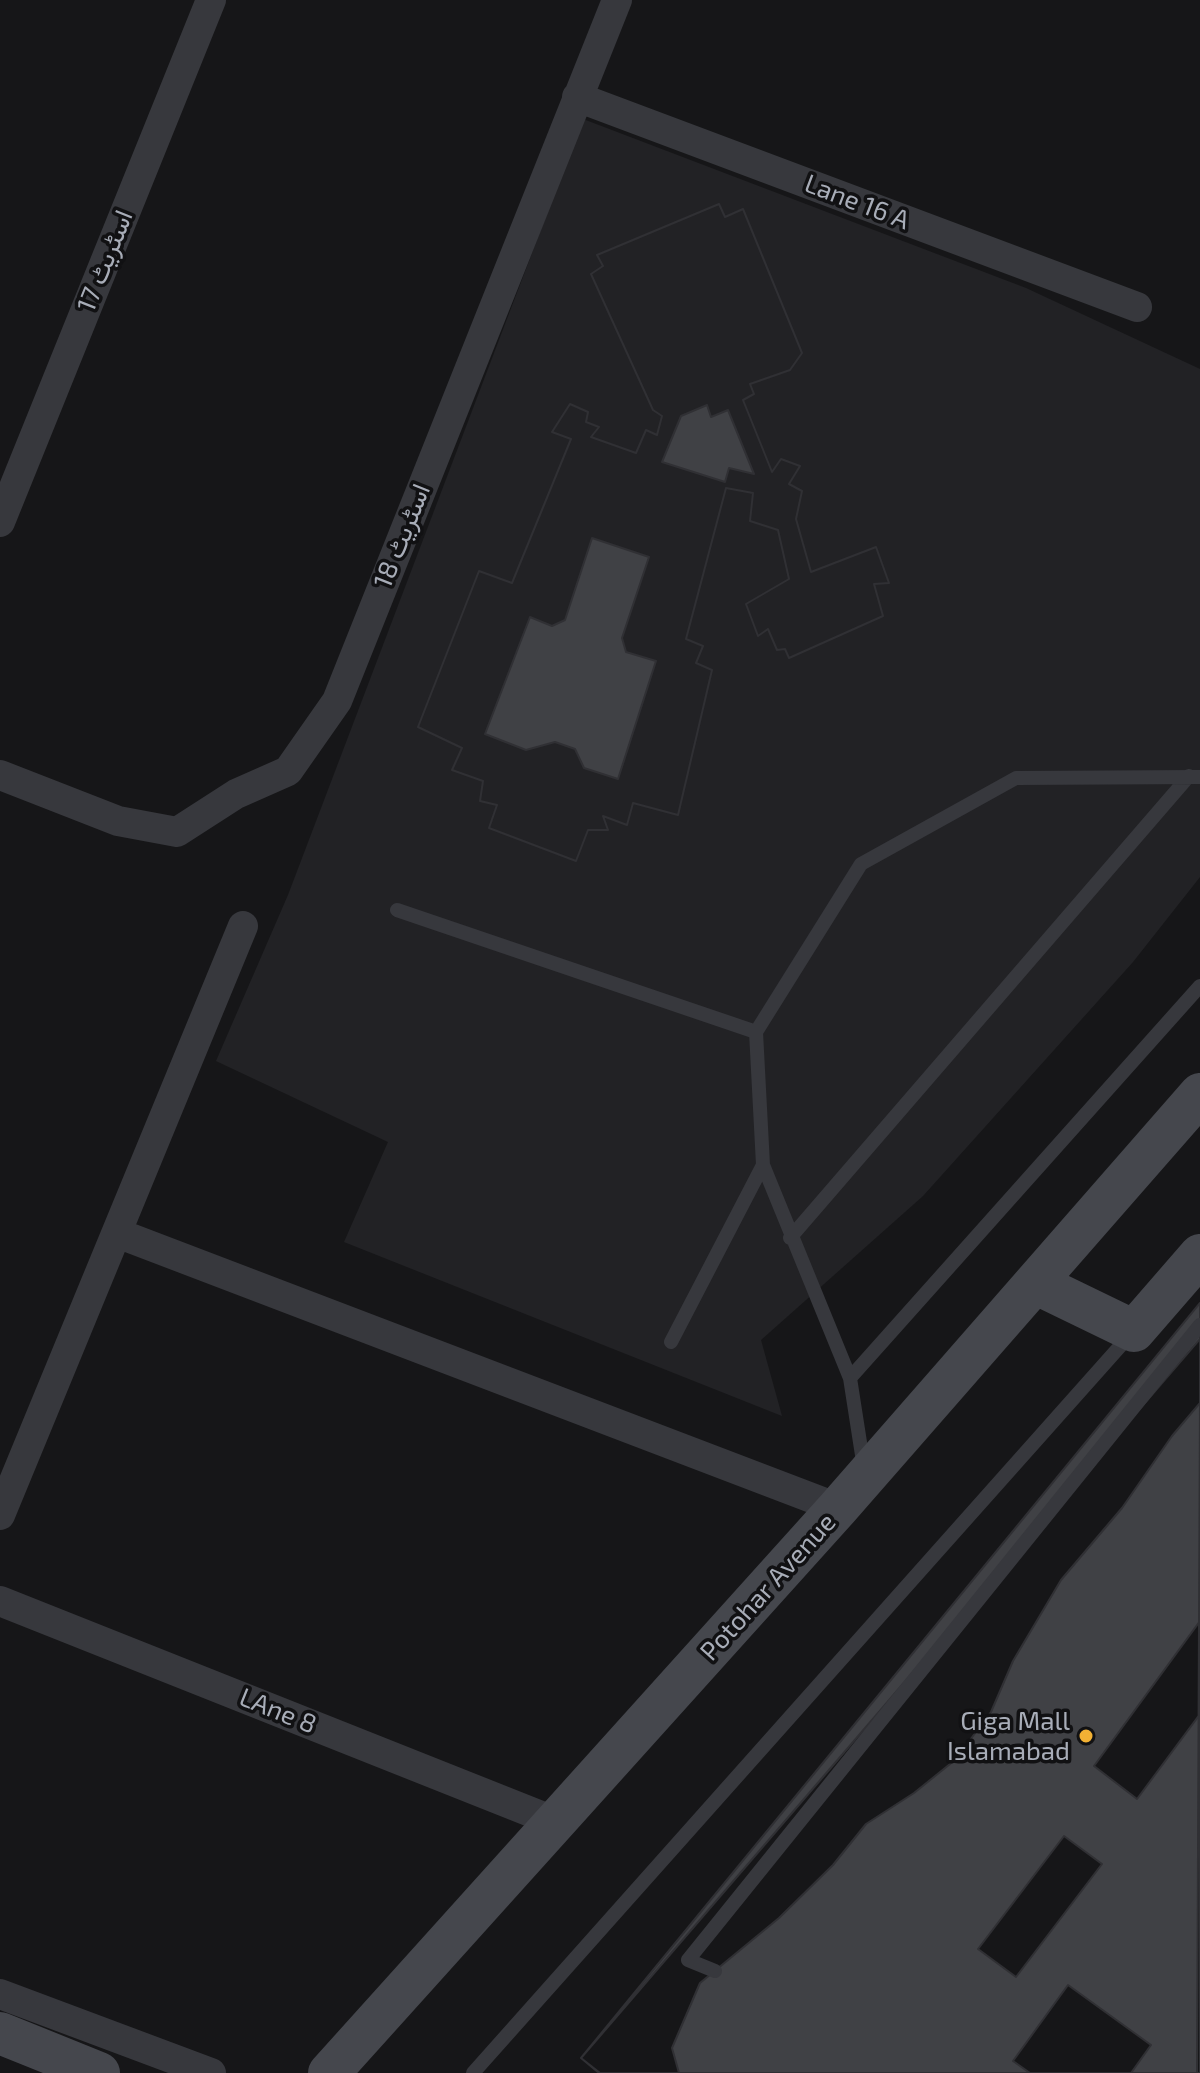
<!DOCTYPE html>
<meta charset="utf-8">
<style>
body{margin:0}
canvas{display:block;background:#161618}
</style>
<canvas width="1200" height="2073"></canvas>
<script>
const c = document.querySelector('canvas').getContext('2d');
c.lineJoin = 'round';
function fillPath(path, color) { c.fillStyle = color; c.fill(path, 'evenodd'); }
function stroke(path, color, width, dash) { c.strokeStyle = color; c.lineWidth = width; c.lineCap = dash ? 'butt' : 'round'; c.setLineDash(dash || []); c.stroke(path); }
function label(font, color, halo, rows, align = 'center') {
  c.font = font + ' "Exo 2",Vazirmatn,sans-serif'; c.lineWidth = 7; c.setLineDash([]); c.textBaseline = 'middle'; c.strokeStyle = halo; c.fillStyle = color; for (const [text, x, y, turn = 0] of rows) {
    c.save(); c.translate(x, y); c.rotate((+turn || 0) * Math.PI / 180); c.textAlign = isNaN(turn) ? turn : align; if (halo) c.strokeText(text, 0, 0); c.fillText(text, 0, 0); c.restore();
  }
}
const built = new Path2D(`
 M583,119L1026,288L1200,369V877L1133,962L923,1196L761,1340L782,1416L344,1242L388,1142L216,1061L288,895Z`);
const building = new Path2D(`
 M719,204L725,217L743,209L802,353L790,370L750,384L754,394L743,400L772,472L781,459L800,466L789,484L802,491L796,519L811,572L876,547L889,583L874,584L883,616L789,658L785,649L777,650L768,629L758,636L746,604L789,579L778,530L750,521L753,493L726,488L686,639L703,646L696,663L712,670L678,815L633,803L627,825L603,816L608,830H588L576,861L489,828L497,805L480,801L483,781L452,770L462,748L418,727L479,571L512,583L571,439L552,432L570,404L588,412L586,422L599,427L591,437L636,453L646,430L657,435L662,416L653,410L591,274L603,266L597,255ZM707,405L711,417L728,410L754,474L729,468L725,482L662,462L681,416ZM592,538L649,557L622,638L626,652L656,661L618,779L584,768L575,749L555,742L526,750L485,734L530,617L552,626L565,620Z
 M719,204L725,217L743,209L802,353L790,370L750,384L754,394L743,400L772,472L781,459L800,466L789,484L802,491L796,519L811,572L876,547L889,583L874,584L883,616L789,658L785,649L777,650L768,629L758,636L746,604L789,579L778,530L750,521L753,493L726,488L686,639L703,646L696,663L712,670L678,815L633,803L627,825L603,816L608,830H588L576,861L489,828L497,805L480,801L483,781L452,770L462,748L418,727L479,571L512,583L571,439L552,432L570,404L588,412L586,422L599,427L591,437L636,453L646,430L657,435L662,416L653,410L591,274L603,266L597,255Z
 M1200,1303V2073H600L581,2058Z
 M1200,1339V2073H599L581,2058Z
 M1200,1403L1197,2073H679L672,2048L700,1983L779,1918L833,1865L866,1824L914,1793L955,1760L991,1712L1013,1661L1061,1580L1122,1508L1172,1436Z
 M1200,1621V1714L1137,1799L1094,1766Z
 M1064,1836L1102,1864L1016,1977L978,1949Z
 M1068,1985L1151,2045L1131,2073H1030L1013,2061Z`);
const lane = new Path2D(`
 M397,910L756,1032
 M790,1238L1189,776
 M671,1342L763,1165
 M850,1378L1200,986
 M864,1468L850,1378L763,1165L756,1032L861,864L1016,778L1200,777
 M715,1971L688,1960L1200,1325
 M473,2073L1131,1334`);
const street = new Path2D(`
 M577,97L1137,307
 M0,522L211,0
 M0,775L118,821L177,832L236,794L288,771L337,701L617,0
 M117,1233L838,1508
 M0,1515L243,926
 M0,1601L556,1822
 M0,1994L211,2073`);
const secondary = new Path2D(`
 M1035,1283L1134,1331L1200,1255
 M0,2033L99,2073
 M329,2073L838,1508L1200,1094`);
const markers = [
 [1086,1736,8,"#f2b134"]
];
const streetNames = [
 ["Lane 16 A",857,202,21],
 ["اسٹریٹ 17",105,261,-68],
 ["اسٹریٹ 18",402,536,-68],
 ["Potohar Avenue",768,1587,-48],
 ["LAne 8",278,1711,22]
];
const poiNames = [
 ["Giga Mall",1070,1721],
 ["Islamabad",1070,1751]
];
fillPath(built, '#222225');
fillPath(building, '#404145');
stroke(building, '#303034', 2);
stroke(lane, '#37383d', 14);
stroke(street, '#37383d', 30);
stroke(secondary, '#45474d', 42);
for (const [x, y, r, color] of markers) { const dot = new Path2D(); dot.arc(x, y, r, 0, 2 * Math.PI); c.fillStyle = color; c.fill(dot); stroke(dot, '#111113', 3); }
label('26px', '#a8adb8', '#111113', streetNames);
label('26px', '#a8adb8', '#111113', poiNames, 'right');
</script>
